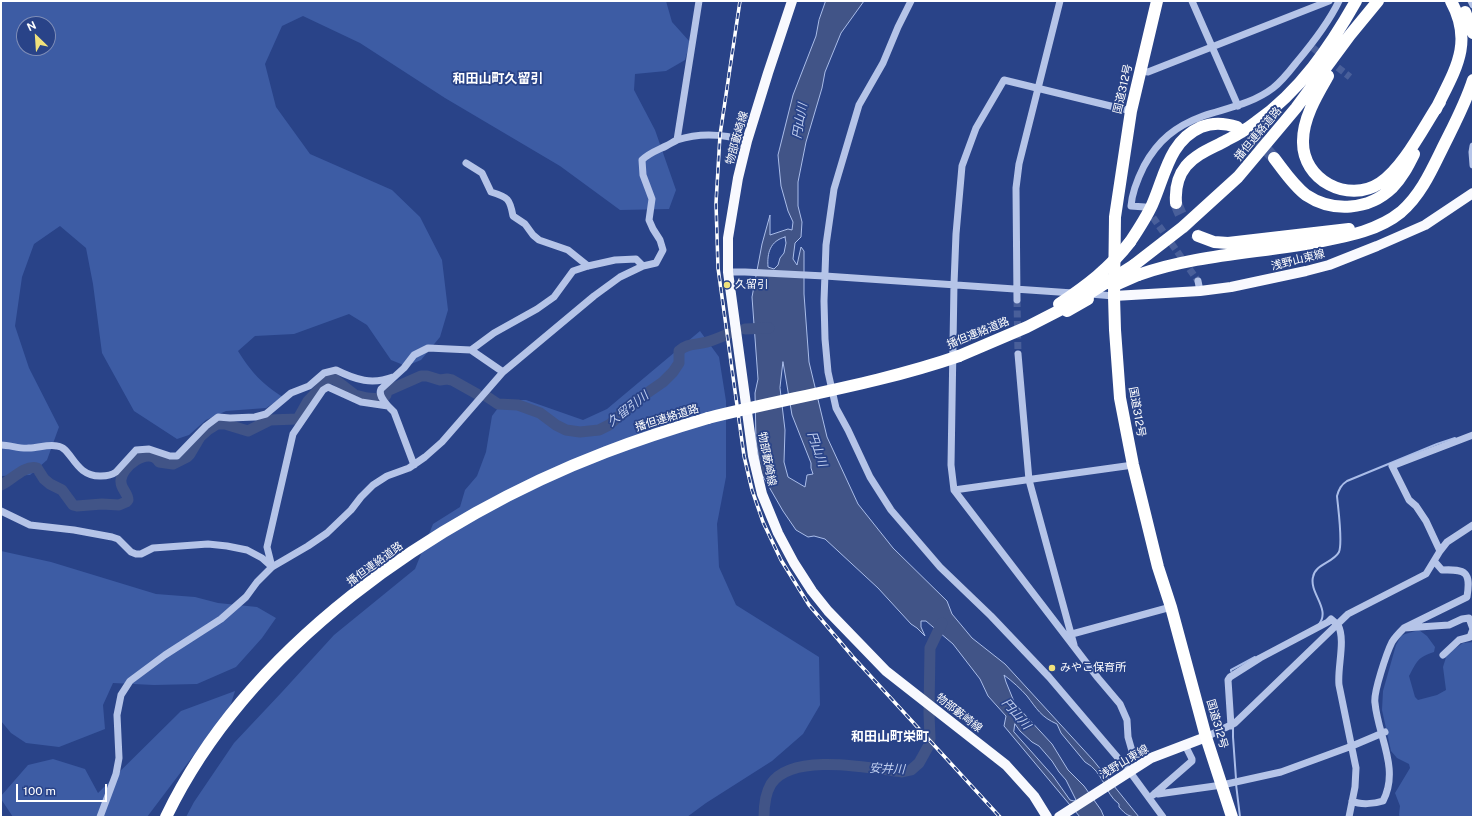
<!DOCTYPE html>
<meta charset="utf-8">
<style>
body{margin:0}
#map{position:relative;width:1474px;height:818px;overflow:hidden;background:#294388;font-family:"Public Sans",sans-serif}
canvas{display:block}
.frame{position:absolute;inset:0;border:2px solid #fff;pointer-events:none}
.north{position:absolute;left:16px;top:16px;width:40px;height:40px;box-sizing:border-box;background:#294388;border:1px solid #7f8eb8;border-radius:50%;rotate:335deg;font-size:11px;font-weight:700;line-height:16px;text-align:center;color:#fff}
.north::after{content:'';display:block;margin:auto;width:14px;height:18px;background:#f0e17c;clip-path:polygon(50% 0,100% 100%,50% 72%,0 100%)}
.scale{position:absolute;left:16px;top:784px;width:91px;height:18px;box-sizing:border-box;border:2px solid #fff;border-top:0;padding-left:5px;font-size:12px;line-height:14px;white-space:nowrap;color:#fff;-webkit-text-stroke:3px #294388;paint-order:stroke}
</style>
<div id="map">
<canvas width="1474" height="818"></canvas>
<div class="frame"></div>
<div class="north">N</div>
<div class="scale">100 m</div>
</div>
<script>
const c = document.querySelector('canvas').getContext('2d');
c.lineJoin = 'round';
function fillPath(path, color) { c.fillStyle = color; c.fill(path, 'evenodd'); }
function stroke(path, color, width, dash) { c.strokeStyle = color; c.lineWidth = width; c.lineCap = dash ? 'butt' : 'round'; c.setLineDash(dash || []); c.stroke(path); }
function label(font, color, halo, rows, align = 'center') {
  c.font = font + ' "Public Sans","Noto Sans JP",sans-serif'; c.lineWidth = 3.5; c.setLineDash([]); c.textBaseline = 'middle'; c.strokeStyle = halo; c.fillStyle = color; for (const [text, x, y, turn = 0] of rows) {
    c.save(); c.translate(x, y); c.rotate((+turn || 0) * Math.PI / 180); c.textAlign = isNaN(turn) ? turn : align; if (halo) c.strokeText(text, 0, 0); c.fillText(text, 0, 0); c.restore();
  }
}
const green = new Path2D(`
 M1,1H666L672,22L690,42L685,60L666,71L635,74L634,90L655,130L676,190L669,209L620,210L560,166L445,98L360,43L303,16L282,26L265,64L276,107L310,154L392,190L420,217L442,260L448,310L440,337L421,360L406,366L391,360L367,325L349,314L294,334L255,336L238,351C252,373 261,383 283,397L266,408L226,411L206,420L189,435L177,439L134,411L102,353L93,284L86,248L60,226L34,244L22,277L15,326L29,368L59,427L47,460L30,475L1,476ZM24,24H48V48H24Z
 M700,331L719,357L726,401V477L717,524L719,567L736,605L819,657L820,705L803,734L772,761L706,803L687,817H186L194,802L234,743L282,692L334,635L415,569L433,524L460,507L465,490L477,476L486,452L492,416L504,400H526L583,420L607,409Z
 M1,551L51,562L156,594L195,597L218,603L257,607L276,618L262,638L236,667L197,684L154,685L113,683L103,705L105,729L59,747L26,743L11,733L1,721Z
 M1473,629V817H1400L1399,815L1400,806L1395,793L1410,768L1409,764L1397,758L1391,751L1382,710L1383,691L1396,645L1401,636L1405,634L1419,630L1427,636L1435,647L1434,652C1417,658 1418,660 1409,676L1415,697L1418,700L1437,695L1446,690L1443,667L1447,654L1463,643L1473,642Z
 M235,691L230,707L147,817H13L1,799V796L28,765L53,759L85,769L98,793L181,711Z`);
const water = new Path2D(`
 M826,1H864L841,33L825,72L822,88L806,142L798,182V206L802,222L801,237L795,243L793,259L797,265L801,247L804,251V294L809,362L827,437L858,504L893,548L947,601L952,614L972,638L1005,664L1093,760L1139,817C1129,817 1126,815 1119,807V804C1104,793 1104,772 1085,762L1061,733L1057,724C1041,717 1037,709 1027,696C1021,689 1012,681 1004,675L1006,682L1015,704L1052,744L1068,770L1084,786L1101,810L1104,817H1080L1004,726L1006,716L988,696L980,679L953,644L926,621H921V627L925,636L917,628L911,624L878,588L825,539L814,536L808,537L796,530L783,511L761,473L756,441L755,393L758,379L752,297L762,244L770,215V235L788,229L792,230L793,222L788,211L781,186L778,155L793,95L816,36L819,20ZM785,237L786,243L784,253L780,258L778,265L774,269L768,267C767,253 770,241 785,237ZM783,362L792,415L811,463V468L813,474L807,475L805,487L788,477L784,462L785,430L780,388ZM1015,724L1020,731L1032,742L1039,746L1052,761L1059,772L1066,780L1076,800L1074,801L1070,800L1053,776L1014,732Z`);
const stream = new Path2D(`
 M1319,624C1331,609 1309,593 1313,577C1315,564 1333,563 1339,552C1343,542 1338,508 1337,496C1339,489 1341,485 1347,481L1437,444L1455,438
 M1231,671V670L1255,657
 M1233,728V737L1236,779
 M1236,784L1240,817`);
const river = new Path2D(`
 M745,329L769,328
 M486,396L498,404L518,405L540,413L556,425L566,430L580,432L599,430L609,425L637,400L663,382L673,372L679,363V351C687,343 697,345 707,342C714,340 721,337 728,334
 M1,485C12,480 24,465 37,468L44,479L50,484L62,490L73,505L77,506L102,504L119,505L126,502L128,500C128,493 121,489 121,482C119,468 149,445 159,462L173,464L187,457L190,454L200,437L209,429L217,424H225L248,431L270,420L297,419L299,417L308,401L330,378H333L355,395L367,398L382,399L386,395L387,391L421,376H427L440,380L447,379L452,380L477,394
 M764,817C764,806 765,794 771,784C792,752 870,768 902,772L911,770L919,763L929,745L930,738L929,713L930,648L942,623`);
const minorTunnel = new Path2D(`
 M1313,48L1350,77
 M1147,209L1198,281
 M1017,300L1018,354`);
const highwayTunnel = new Path2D(`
 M1237,127L1255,137L1274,158
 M1176,203C1181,216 1186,227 1198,236`);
const minor = new Path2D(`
 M911,1L898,27L883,63L859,105L834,189L826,245L824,301L825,339L828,372L836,408L848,430L870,477L891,510L940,567L991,616L1049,677L1130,772L1163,817
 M1192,1L1238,106
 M1471,1L1473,5
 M1140,71L1148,72L1329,1
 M677,140L699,1
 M1473,146L1472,152L1473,165
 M466,163L482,173L491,192C508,197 510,199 513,216L525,224L533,235L539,240L568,250L588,266
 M1145,207L1131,206C1132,193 1138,178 1144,166C1158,140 1176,126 1203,116C1227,108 1252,104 1273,88C1282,81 1289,72 1296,63C1312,44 1328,24 1339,1
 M728,272H745L825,276L1073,293
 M1198,281L1200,291
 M1090,294L1114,296
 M1017,300L1016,188L1019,164L1060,1
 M471,350L503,372
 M1018,354L1029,480L1074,645
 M388,406C384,401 378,395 381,389L404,368L414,355L428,348L471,350L494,333L537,309L554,297L573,271L588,266L615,260L636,259L643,266
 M1,445C10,445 20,449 29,448C38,448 48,444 57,446C72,447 74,477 101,476C107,476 112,475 116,472L136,450L149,449L170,456H177L206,426L218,417L230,418L255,417L266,414L291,393L309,386L324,373L336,370C356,380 372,385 393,377
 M954,490L1133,465
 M1,511L30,525L74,530L112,537L118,539L131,552L136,554H141L153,548L208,544L227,546L247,550L262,558L272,567
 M1440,551L1426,521L1416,506L1409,500L1392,466L1473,435
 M1435,562L1442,570C1466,569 1471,572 1467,597L1404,628L1449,625L1462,619L1469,618L1473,629L1470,637L1459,640L1443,655
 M272,567L267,547L293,434L323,390L328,387L361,402L388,406L394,412L414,465
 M1072,634L1171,607
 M1231,726L1228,680L1230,677L1260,658L1328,622L1331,619C1333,621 1336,623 1338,625C1346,640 1337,668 1339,685L1356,768L1355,787L1349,817
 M1206,737L1235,723L1348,614L1426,574L1440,551L1447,542L1473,525
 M1130,772L1129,762L1132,751L1128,737L1127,720L1120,704L1098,678L954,490L951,465L954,284L956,234L962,166L976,128L1004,80L1131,111
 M1155,793L1158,794L1222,785L1281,772L1352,746L1385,732
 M1153,795L1192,761V759L1185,745
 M1352,801C1360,805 1374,804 1383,801C1400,769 1378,736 1375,703C1373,693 1387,652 1392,642C1395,637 1400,632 1404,628
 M100,817L116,774L119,758L117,715L121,695L130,681L165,655L221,619L246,597L257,582L272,567L308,546L327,533L351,510L361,497L373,485L387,476L409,468L425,457L442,442L503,372L594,296L620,277L643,266L656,263L663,250L660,240L653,229L649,220L652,199L643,175L642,160C649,153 658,150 666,146C670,144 673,142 677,140C701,132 724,134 747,141`);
const major = new Path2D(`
 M792,1L768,73L747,141L738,178L728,238V272L753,456L762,494L778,533L794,563L812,591L828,611L886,671L1006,765L1034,796L1047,817
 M1114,296L1200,291L1231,287L1306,271L1329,265L1377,246L1425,225L1473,193
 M1059,817L1151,758L1206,737`);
const highway = new Path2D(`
 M1157,1L1131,111L1115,217L1114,296L1115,330L1120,398L1133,465L1158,567L1171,607L1206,737L1232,817
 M1465,12L1473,33
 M1328,76C1317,95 1303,118 1303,141C1302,180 1348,204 1380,183C1404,167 1424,126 1440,102
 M1436,109C1455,70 1474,43 1451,1
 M1274,158C1284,171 1293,185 1306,195C1333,213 1369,210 1392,188C1402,178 1408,166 1414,154
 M1176,203C1175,189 1177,177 1186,166C1197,153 1213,148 1227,140C1237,135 1247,129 1256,122C1300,91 1330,47 1356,1
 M1198,236L1214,242L1228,243L1349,229
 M1130,242C1138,230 1146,218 1152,205C1165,176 1169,141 1201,127C1213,122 1225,123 1237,127
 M1134,265L1183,227L1238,177L1296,108L1350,35L1378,1
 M1138,275C1197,254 1261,253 1322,241C1349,236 1379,230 1401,212C1422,194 1433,167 1445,143C1455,123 1466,102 1473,80
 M959,356L1027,327L1064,308
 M166,817C248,647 433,518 606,452C640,439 674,428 708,418`);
const rail = new Path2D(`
 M740,1L720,135L716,203L718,268L744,456L752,490L763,522L781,560L809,605L853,657L1000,817`);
const highwayBridge = new Path2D(`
 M1113,286L1138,275
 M1079,300L1134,265
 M1059,304C1086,286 1110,268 1130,242
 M1067,311L1088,299
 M708,418C792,397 878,384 959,356`);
const markers = [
 [727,285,4,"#f0e17c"],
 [1052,668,4,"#f0e17c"]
];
const streetNames = [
 ["国道312号",1123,89,-77],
 ["播但連絡道路",1258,134,-50],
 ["物部藪崎線",737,138,-74],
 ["浅野山東線",1298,260,-14],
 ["播但連絡道路",978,333,-22],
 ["国道312号",1137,412,80],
 ["播但連絡道路",667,418,-17],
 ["物部藪崎線",767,459,79],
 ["播但連絡道路",375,564,-36],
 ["物部藪崎線",959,713,38],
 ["国道312号",1217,724,74],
 ["浅野山東線",1124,762,-31]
];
const poiNames = [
 ["久留引",735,285],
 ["みやこ保育所",1060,668]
];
const waterNames = [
 ["円山川",800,121,-80],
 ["久留引川",628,409,-38],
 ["円山川",817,449,71],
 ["円山川",1016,714,49],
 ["安井川",887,769,2]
];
const quarterNames = [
 ["和田山町久留引",498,79],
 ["和田山町栄町",890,737]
];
fillPath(green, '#3d5ca4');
fillPath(water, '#415487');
stroke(water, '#aabde9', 1);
stroke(stream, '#aabde9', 2);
stroke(river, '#415487', 11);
stroke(minorTunnel, '#495f9a', 7, [7, 3.5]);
stroke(highwayTunnel, '#495f9a', 12, [12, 6]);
stroke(minor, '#b5c4e8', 7);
stroke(major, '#f8f9fe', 10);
stroke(highway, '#fff', 12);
stroke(rail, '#fff', 3.5);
stroke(rail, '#294388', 2, [6]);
stroke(highwayBridge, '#fff', 12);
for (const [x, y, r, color] of markers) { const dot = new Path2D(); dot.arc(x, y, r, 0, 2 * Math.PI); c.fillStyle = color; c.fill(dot); stroke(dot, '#294388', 1.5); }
label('11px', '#fff', '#294388', streetNames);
label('11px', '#fff', '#294388', poiNames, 'left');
label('italic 12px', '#c1cff0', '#294388', waterNames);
label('bold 13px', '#fff', '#294388', quarterNames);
</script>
